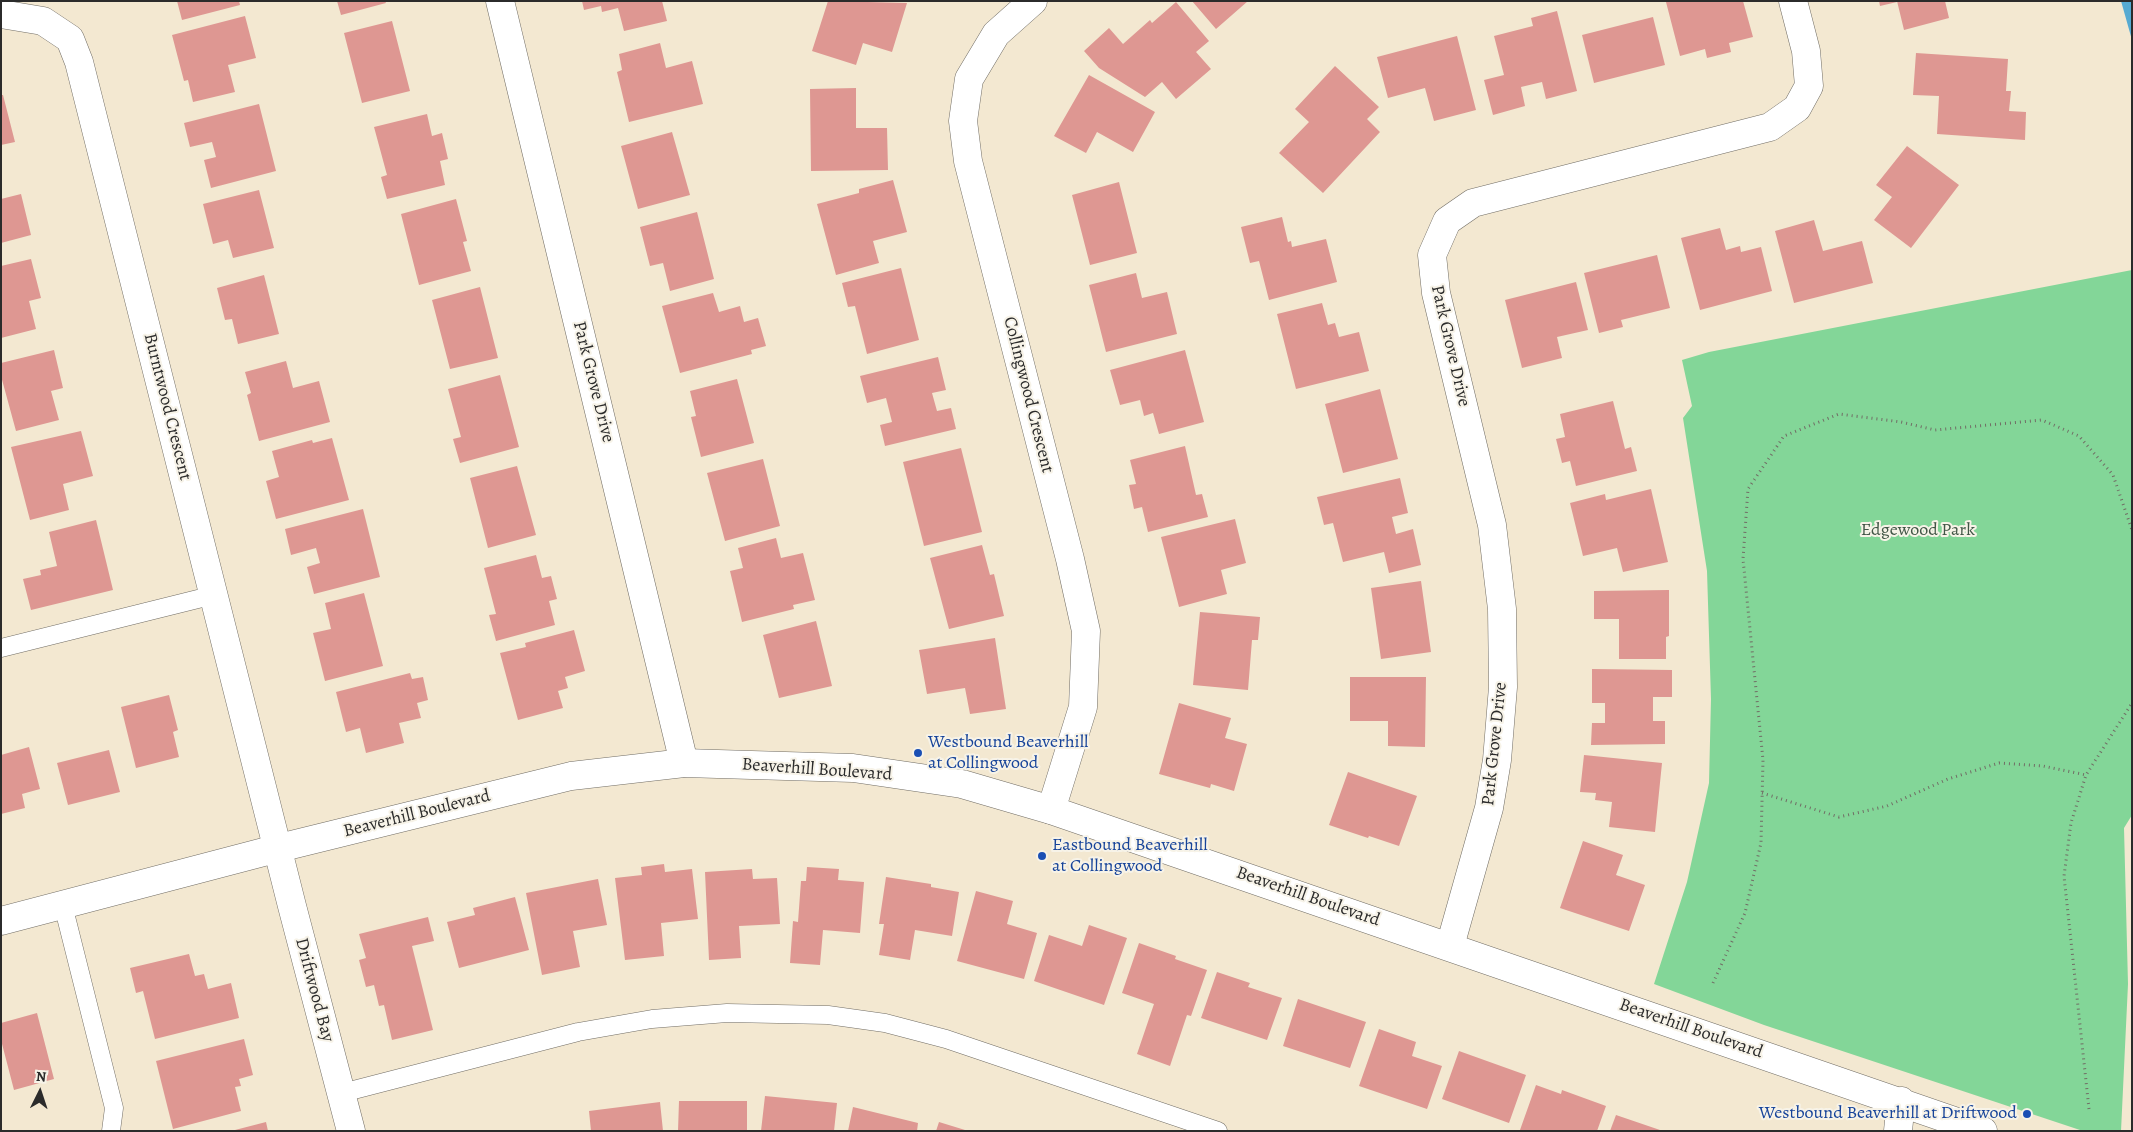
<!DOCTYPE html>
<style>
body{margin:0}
#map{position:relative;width:2133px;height:1132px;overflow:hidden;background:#f3e8d1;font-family:Alegreya,serif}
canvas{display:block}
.frame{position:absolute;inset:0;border:2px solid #2b2b2b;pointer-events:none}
.north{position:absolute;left:15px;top:1067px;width:50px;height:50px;-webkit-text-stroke:4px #f7f3e8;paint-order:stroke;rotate:4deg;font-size:14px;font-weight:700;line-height:20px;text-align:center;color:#2b2b2b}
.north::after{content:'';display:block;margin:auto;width:18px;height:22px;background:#2b2b2b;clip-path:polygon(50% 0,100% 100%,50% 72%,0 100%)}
</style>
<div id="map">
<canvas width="2133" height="1132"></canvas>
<div class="frame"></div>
<div class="north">N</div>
</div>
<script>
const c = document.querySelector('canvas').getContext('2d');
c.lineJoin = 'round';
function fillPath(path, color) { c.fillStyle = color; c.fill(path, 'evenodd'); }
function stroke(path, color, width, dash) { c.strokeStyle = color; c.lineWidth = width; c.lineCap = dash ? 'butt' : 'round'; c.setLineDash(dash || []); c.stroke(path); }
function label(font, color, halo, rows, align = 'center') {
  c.font = font + ' Alegreya,serif'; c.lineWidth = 4; c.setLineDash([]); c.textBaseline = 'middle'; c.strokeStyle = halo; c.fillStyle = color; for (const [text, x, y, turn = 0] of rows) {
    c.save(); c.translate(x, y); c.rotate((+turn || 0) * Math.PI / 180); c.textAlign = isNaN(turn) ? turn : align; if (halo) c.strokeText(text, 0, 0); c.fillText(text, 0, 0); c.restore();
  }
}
const green = new Path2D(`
 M2132,270V815L2124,828L2128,984L2121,1131H2083L1764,1025L1654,984L1687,882L1709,783L1711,699L1707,571L1683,418L1692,406L1682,360L1709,352Z`);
const water = new Path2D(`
 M2121,1H2132V40Z`);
const building = new Path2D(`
 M177,1H239L240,5L182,20Z
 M337,1H385L386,3L341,15Z
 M582,1H662L667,21L624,31L618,8L602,12L601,6L584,10Z
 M828,1L907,3L892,52L863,43L856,65L812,51Z
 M1192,1H1248L1216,29Z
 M1669,1H1743L1753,37L1729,43L1731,52L1707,58L1705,49L1680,56L1666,2Z
 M1879,1H1897V2L1880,6Z
 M1897,1H1945L1949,18L1904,30Z
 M1176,2L1209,41L1196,52L1211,69L1176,99L1162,82L1145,97L1099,68L1084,51L1109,28L1123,44L1150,20L1152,23Z
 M1557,11L1577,91L1546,99L1542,82L1521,87L1525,106L1493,115L1484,80L1504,75L1494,36L1533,26L1531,18Z
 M245,16L256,58L228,65L235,92L193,102L188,80L184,81L172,35Z
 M1653,17L1665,65L1594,83L1582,35Z
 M392,21L410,91L362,103L344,33Z
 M1457,36L1476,110L1434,121L1425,88L1388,98L1377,57Z
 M660,43L666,68L692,61L703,104L629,122L617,72L622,70L619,54Z
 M1916,53L2008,59L2006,91H2011L2009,111L2026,112L2025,140L1937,134L1939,96L1913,95Z
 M1335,66L1379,107L1367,119L1380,132L1323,193L1279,153L1309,122L1295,109Z
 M1089,75L1155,112L1133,152L1097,132L1086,153L1054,136Z
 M856,88V128H887L888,170L811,171L810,89Z
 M1,95H3L15,142L1,145Z
 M259,104L276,171L211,188L204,160L216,157L212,142L190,147L184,123Z
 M427,114L432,136L442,133L448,159L440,161L445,185L387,199L381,177L387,175L374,127Z
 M672,132L690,195L638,209L621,146Z
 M1907,146L1959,185L1911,248L1874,220L1892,197L1876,185Z
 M893,180L907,232L873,241L879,263L836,275L817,204L859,193V189Z
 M1119,182L1137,253L1090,265L1072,195Z
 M259,190L274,248L233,258L228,240L213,244L203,204Z
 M21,194L31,235L1,243V199Z
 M456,199L467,241L463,242L471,271L419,285L401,214Z
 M697,212L714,279L670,291L663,263L650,266L640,227Z
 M1282,217L1288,242L1291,241L1292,247L1326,239L1337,282L1269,300L1259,261L1250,263L1241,227Z
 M1814,220L1823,251L1862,241L1873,283L1794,303L1775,231Z
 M1720,228L1726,250L1740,246L1741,252L1761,247L1772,291L1700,310L1681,238Z
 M1657,255L1670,308L1621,320L1623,327L1599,333L1584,273Z
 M31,259L41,298L29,301L36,329L1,338V266Z
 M901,268L919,340L867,354L855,306L848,307L842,283Z
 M1136,273L1142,298L1167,292L1177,334L1106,352L1089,285Z
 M264,275L279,334L238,344L232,319L225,320L217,288Z
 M1576,282L1588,330L1557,337L1562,358L1522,368L1505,300Z
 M480,287L498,358L450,369L432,300Z
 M713,293L719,312L740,306L744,322L758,318L766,346L751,350L752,354L680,373L662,306Z
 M1322,303L1328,325L1335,323L1339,337L1359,332L1369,371L1296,389L1277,314Z
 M54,350L63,388L51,391L59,420L16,431L1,376V363Z
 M1185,350L1204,422L1159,434L1153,413L1144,416L1140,400L1120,405L1110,370Z
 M938,357L946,390L932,393L937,411L951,408L956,429L885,446L880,425L892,422L886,398L867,403L860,376Z
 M286,361L293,388L319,381L330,422L259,441L247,395L251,393L245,372Z
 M500,375L519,447L460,463L453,439L461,437L448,389Z
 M737,379L754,443L701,457L691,417L696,416L690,391Z
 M1380,389L1398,459L1343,473L1325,404Z
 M1613,401L1625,449L1631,447L1637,471L1576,486L1570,461L1562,463L1556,439L1565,437L1560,414Z
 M81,431L93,476L63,484L69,510L30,520L11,447Z
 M332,438L349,500L276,519L266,481L279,477L272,451L312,440L313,443Z
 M1185,446L1196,495L1202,494L1208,517L1148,532L1142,507L1134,509L1129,485L1136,484L1130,460Z
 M961,448L982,532L924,546L903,462Z
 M763,459L780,526L725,541L707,473Z
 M517,466L536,535L488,548L470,478Z
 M1400,478L1408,513L1392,517L1396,534L1413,529L1421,565L1389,573L1384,552L1343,562L1333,523L1324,525L1317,497Z
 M1651,489L1668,562L1623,572L1617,548L1583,556L1570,503L1605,494L1606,500Z
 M363,509L380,577L314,594L307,567L320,563L316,548L291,555L285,529Z
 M1235,519L1246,563L1221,570L1227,594L1179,607L1161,537Z
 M96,520L113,590L31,610L23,579L41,575L40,570L57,566L49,532Z
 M776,538L781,558L803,553L815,600L793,605L794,609L742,622L730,571L743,568L738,548Z
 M982,545L990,575L994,574L1004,616L949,629L930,558Z
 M536,555L542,578L551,576L557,599L549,601L555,625L496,641L489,615L496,614L484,568Z
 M1421,581L1431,652L1381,659L1371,588Z
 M1669,590V636L1666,637V659H1619V619H1594V591Z
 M364,593L383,666L325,681L313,633L331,629L325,603Z
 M1200,612L1260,617L1258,640H1252L1248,690L1193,685Z
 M816,621L832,686L779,698L763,635Z
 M574,630L585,671L565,677L568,688L558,691L563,708L518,720L500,653L526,647L525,643Z
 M995,638L1006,709L970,714L965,688L927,694L919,650Z
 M1592,669L1672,670V697H1653V721H1665V744L1591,745L1592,723H1605V703H1592Z
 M410,673L412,679L423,677L428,700L417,703L421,718L399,723L404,743L366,753L360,728L346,732L336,692Z
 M1350,677H1426L1425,747L1388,746V721H1350Z
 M169,695L178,730L173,732L179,757L136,768L121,707Z
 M1179,703L1231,718L1225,738L1247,744L1234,791L1211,784L1210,788L1159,774Z
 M29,747L40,789L22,794L25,808L1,814V755Z
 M109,750L120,792L68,805L57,763Z
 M1584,755L1662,763L1655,832L1609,827L1612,802L1595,800L1596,793L1580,792Z
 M1348,772L1417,796L1399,846L1369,836L1368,838L1329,825Z
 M1583,841L1623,855L1616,875L1645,885L1629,931L1560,908Z
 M664,864L665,872L692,869L698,919L661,923L664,956L625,960L615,878L642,875L641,867Z
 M807,867L839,869L838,880L864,882L860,933L823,930L820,965L790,963L793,921L798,922L801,881H806Z
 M752,869L753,879L777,878L780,924L739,926L741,958L709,960L705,872Z
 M886,877L931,884V887L959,892L952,936L915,930L910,960L879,955L884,924H879Z
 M598,879L607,925L573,931L580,967L542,975L526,893Z
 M976,891L1013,901L1007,924L1037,933L1024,979L957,961Z
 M515,897L529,950L459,968L447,922L475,915L473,908Z
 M428,917L434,941L412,946L433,1030L392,1040L384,1005L379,1006L374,985L366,987L359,960L366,958L359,934Z
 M1089,925L1127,938L1104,1005L1034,981L1049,935L1082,946Z
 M1139,943L1176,956L1175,959L1207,970L1191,1016L1187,1015L1170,1066L1137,1054L1154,1004L1122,993Z
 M189,954L195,976L204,974L208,989L231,983L239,1018L155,1039L143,991L136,993L130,968Z
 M1217,972L1250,983L1248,987L1282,998L1267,1040L1201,1018Z
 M1298,999L1366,1022L1350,1068L1283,1046Z
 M37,1013L54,1079L14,1090L1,1040V1023Z
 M1379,1029L1416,1042L1412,1056L1442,1066L1427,1109L1359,1086Z
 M244,1039L253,1075L239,1079L241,1086L235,1087L241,1111L173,1129L156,1061Z
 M1459,1051L1526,1075L1509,1123L1442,1099Z
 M1536,1085L1561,1094L1562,1090L1606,1106L1597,1131L1520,1130Z
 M765,1096L837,1103L834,1131H761Z
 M679,1101H747V1131H678Z
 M660,1102L663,1131H591L589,1111Z
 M853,1107L918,1123L917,1131H848Z
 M1616,1115L1660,1130V1131H1610Z
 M266,1122L268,1131H235V1130Z
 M939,1122L965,1130L964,1131H936Z`);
const path = new Path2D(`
 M1762,793L1839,817L1887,806L1948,779L1999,763L2043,766L2086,775
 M1713,983L1745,913L1761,843L1763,760L1743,559L1748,489L1784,436L1839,414L1901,422L1935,430L2042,420L2079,436L2113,475L2132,530
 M2089,1109L2064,876L2071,823L2086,775L2132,703`);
const service = new Path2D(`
 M1,648L214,595
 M63,905L114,1108L111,1131
 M342,1093L578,1032L652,1019L727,1013L828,1015L885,1023L946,1039L1218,1131`);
const minor = new Path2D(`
 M500,1L684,763
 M1033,1L996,34L969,79L963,121L968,161L1070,559L1086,631L1083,707L1051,810
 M1,14L43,21L70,39L79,62L292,906L351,1131
 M1450,946L1489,808L1497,760L1503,687L1502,609L1492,525L1436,293L1432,255L1447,221L1473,203L1770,127L1797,108L1809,86L1806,51L1793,1
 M1898,1131L1901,1101`);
const tertiary = new Path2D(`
 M1,921L279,848L571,776L684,763L853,768L962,784L1051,810L1983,1131`);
const markers = [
 [918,753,5,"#1a4fb4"],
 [1042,856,5,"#1a4fb4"],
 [2027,1114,5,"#1a4fb4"]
];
const streetNames = [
 ["Park Grove Drive",1450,346,77],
 ["Park Grove Drive",593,382,76],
 ["Collingwood Crescent",1028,395,76],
 ["Burntwood Crescent",167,407,76],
 ["Park Grove Drive",1495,744,-84],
 ["Beaverhill Boulevard",817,770,4],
 ["Beaverhill Boulevard",417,814,-14],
 ["Beaverhill Boulevard",1308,897,19],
 ["Driftwood Bay",314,990,75],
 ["Beaverhill Boulevard",1691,1029,19]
];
const parkNames = [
 ["Edgewood Park",1918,531]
];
const transitNames = [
 ["Westbound Beaverhill",928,743],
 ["at Collingwood",928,764],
 ["Eastbound Beaverhill",1052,846],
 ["at Collingwood",1052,867],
 ["Westbound Beaverhill at Driftwood",2017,1114,"right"]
];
fillPath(green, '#83d698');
fillPath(water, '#56aad2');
fillPath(building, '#de9792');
stroke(service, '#716d65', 19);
stroke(minor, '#716d65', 29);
stroke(tertiary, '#716d65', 29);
stroke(path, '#716d65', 3, [1, 4]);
stroke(service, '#fff', 18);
stroke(minor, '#fff', 28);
stroke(tertiary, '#fff', 28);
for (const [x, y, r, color] of markers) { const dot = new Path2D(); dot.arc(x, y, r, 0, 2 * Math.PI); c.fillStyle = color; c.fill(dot); stroke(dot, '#f7f3e8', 2); }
label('18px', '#2b2b2b', '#f7f3e8', streetNames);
label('18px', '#415646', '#f7f3e8', parkNames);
label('18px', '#164399', '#f7f3e8', transitNames, 'left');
</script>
